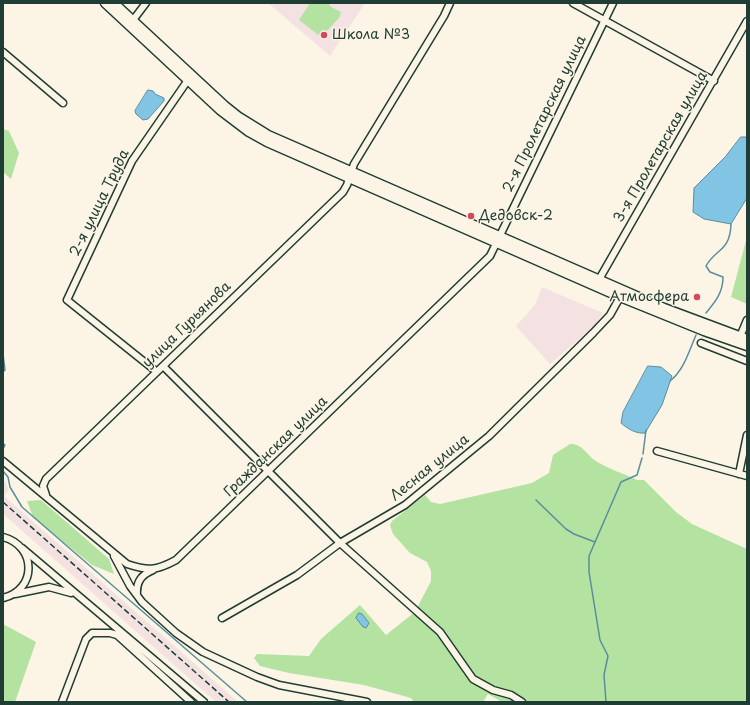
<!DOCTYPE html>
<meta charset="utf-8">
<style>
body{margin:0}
#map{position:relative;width:750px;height:705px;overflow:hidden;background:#fcf5e5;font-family:"Playpen Sans",sans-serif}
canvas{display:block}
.frame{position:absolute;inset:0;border:4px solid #1f3d34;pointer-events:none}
</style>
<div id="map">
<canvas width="750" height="705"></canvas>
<div class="frame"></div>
</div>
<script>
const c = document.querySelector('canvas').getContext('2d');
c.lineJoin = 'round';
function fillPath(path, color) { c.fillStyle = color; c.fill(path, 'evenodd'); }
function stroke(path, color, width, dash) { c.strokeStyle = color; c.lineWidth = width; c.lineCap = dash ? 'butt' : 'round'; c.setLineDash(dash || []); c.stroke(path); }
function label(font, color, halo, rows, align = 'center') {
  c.font = font + ' "Playpen Sans",sans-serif'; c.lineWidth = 3; c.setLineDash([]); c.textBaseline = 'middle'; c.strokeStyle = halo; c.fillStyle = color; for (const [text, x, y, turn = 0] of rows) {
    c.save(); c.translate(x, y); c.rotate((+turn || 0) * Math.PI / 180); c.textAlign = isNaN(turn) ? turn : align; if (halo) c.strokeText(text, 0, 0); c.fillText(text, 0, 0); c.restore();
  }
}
const built = new Path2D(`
 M268,3H365L330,56Z
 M542,287L603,313L595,325L550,364L516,326L535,305Z
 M3,477L9,490L4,496L238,702H216L3,514Z`);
const green = new Path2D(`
 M310,3H328L331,7L341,12L339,18L321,37L299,20Z
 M3,129L9,131L19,153L11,179L3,172Z
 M747,237V304L731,297Z
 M570,444C581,443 586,453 593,459C605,468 623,473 637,480H644L676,512L692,524L747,549V702H502L488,694L483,702H414L411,698L364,685L289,673L260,666L254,658L257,654L309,656L321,639L360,605L386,635L415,612L431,581V571L427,562L410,553L393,534L390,525L392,521L425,495L431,502L440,504L532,483L549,473L553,455Z
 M41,500L109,559L114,574L92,565L33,517L27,501Z
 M3,624L36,642L15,702H3Z`);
const water = new Path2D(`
 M148,90L153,91L155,94L164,98V101L148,119L143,120L136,114L135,111Z
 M741,137H747V198L731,224L704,219L693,212L694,188L725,157Z
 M648,366L661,367L672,376L662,405L645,433C636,434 628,429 621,423L623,412Z
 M359,613L362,614L369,623L366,628L363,627L356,618Z`);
const stream = new Path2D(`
 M706,313C715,302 723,293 723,277L710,272L706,266C716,248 730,252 731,224
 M3,354L5,370L3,372
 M670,381C684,370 689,351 696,335
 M3,444L5,445L3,449
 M643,454L646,430
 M3,471L8,477L10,487L22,507L247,702
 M536,500L566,529L574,534L595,542
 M606,702L604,675L608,656L600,640L589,572V556L621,482L637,475L642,458`);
const minor = new Path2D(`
 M573,3L714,81
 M130,24L146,3
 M3,52L63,103
 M597,283L747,21
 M739,339L747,320
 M701,343L747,361
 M163,366L340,543L440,632L473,679L493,690L511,695L522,702
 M157,372L67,300L132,161L188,80
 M657,451L747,476
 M3,461L127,564C148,571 156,571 176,560L490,256L613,3
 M739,474L747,435
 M46,495L43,486L46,479L343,192L347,185L354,164L444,16L450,3
 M3,537C37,546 37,590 3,598
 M22,548L204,702
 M114,556L130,586L142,602L176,633L203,652L257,677L279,685L367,702
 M15,594L49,587L71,593
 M137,595C136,582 141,575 153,570
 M222,618L297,575L340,543L405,505L489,436L593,333L610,315L620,297
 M62,702L86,639L92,633H110L117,635L191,702`);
const major = new Path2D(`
 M105,3L220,110L249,132L267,142L620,297L704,331L747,346
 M114,3L224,105L239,117L268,135L664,308L747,339`);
const rail = new Path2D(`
 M3,502L229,702`);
const markers = [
 [324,35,4,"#d1495b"],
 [471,216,4,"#d1495b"],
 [697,297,4,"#d1495b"]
];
const poiNames = [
 ["Школа №3",332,35],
 ["Дедовск-2",479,216],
 ["Атмосфера",689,297,"right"]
];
const streetNames = [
 ["2-я Пролетарская улица",545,114,-64],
 ["3-я Пролетарская улица",661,147,-60],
 ["2-я улица Труда",100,203,-64],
 ["улица Гурьянова",187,325,-44],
 ["Гражданская улица",276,447,-44],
 ["Лесная улица",430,468,-39]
];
fillPath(built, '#f4e2e2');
fillPath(green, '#b3e2a1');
fillPath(water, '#82c4e3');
stroke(water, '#5a8e9d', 1);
stroke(stream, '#5a8e9d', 1.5);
stroke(minor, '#1f3d34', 9);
stroke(major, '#1f3d34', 11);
stroke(minor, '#fcf5e5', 6);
stroke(major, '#fcf5e5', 8);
stroke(rail, '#1f3d34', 1.5, [6, 3]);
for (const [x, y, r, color] of markers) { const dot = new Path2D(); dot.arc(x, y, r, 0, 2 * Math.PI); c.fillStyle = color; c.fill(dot); stroke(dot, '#fcf5e5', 1.5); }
label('14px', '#1f3d34', '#fcf5e5', poiNames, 'left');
label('14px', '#1f3d34', '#fcf5e5', streetNames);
</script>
